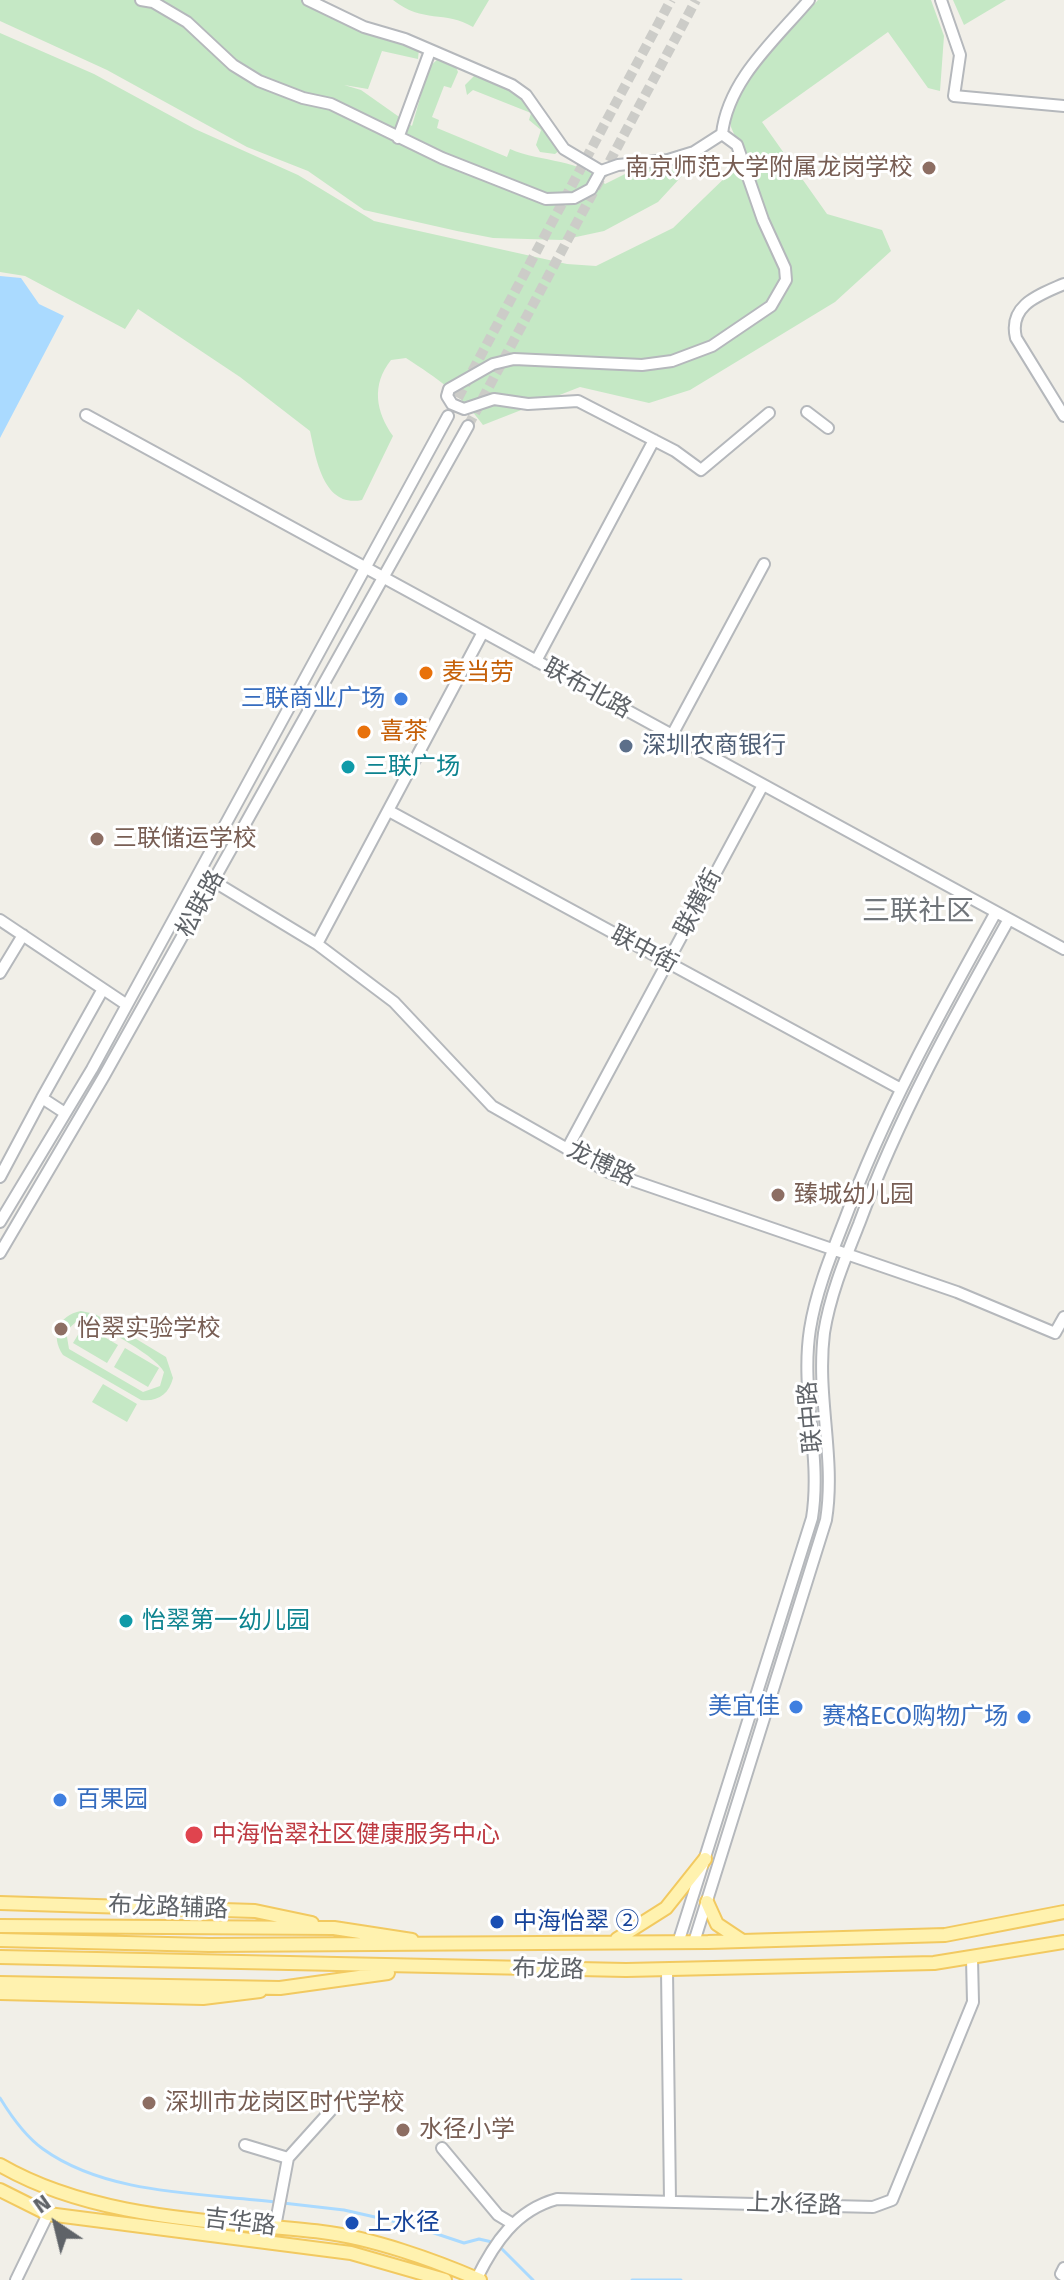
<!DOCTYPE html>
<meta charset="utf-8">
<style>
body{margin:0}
#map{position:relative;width:1064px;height:2280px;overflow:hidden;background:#f1efe8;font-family:"Fira Sans",sans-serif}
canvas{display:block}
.north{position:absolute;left:16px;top:2184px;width:80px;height:80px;-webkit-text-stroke:6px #fff;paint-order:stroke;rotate:325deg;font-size:22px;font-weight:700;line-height:32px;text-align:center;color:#5f6368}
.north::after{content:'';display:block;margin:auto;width:28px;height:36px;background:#5f6368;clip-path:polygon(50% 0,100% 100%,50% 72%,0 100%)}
</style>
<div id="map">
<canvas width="1064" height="2280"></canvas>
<div class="north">N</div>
</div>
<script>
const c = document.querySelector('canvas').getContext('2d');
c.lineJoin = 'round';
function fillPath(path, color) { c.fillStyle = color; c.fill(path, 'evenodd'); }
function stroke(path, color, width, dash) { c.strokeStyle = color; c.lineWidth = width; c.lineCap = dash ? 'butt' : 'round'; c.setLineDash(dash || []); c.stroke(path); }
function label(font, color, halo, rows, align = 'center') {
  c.font = font + ' "Fira Sans","Noto Sans SC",sans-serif'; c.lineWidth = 6; c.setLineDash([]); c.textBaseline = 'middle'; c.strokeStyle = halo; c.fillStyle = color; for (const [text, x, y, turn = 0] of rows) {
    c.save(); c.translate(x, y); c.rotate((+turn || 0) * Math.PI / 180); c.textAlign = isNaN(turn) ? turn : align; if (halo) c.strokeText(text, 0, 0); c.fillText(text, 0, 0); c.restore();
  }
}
const green = new Path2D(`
 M0,0H304L369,32L419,49L418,59L382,51L368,89L344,85L361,90L412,126L429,67L438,59L455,65L458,72L451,88L444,86L432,117L439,120L437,128L507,157L510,149C542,163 581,158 605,184L631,171L693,164L658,202L604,231L562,240L493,238L457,231L364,210L308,171L247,147L107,70L0,21Z
 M393,0H489L473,27C445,10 423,24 393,0Z
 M818,0H931L944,36L940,91L928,88L888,32L762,122L827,214L882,230L891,251L835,302L690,390L649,403L580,387L483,425C461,395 437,378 406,358L391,360C371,385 376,412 393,436L362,500C323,508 316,458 310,431L240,377L138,309L125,329L25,276L0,272V33L94,74L195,129L298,175L374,221L567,264L596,266L673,228L736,167L758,208L765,206L731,127C728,85 790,30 818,0Z
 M953,0H1006L964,25Z
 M475,75L521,94L560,150L555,154L540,152L536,145L541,130L529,120L531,113L473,90L467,95L465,85Z
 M81,1311L95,1314L166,1357L173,1378C169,1394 158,1402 141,1400L63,1355C50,1336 58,1315 81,1311ZM77,1321C93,1319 158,1357 164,1372L160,1386L143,1392L69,1349L66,1331Z
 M84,1325L118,1345L107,1363L73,1343Z
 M125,1348L159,1368L148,1387L114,1367Z
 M103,1384L137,1404L127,1422L92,1402Z`);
const water = new Path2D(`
 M0,276L21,278L39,304L64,316L0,438Z`);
const stream = new Path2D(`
 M0,2098C11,2116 26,2137 43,2149C107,2195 201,2193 275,2202
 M283,2203L344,2210L410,2225L464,2243L479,2239L492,2242
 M499,2246L533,2280
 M632,2280H681`);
const minorTunnel = new Path2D(`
 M451,411L671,0
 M468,426L696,0`);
const minor = new Path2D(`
 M141,0L153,2L187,22L233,65L259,81L303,98L331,104L442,158L546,199L574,198L591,189L601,171L618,165L668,160L694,152L722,134C728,80 775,40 809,0
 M308,0L364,27L405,39L512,85L526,95L564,149L601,171
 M941,0L960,55L954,96L1064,106
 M722,134L737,145L763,220L785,268L786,280L771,306L712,346L672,361L642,365L514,359L493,364L449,389L447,396L452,404L464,409L494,399L528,404L578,401L675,451L701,470L769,413
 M398,138L430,51
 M1064,284C1039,295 1008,305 1016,338L1064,416
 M807,412L828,428
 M86,415L1064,949
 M536,661L654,440
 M672,735L764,564
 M389,811L899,1088
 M213,881L317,944L394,1002L492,1106L608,1172L957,1292L1055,1333L1064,1317
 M0,920L127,1005
 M317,944L483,632
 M0,973L23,935
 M65,1113L42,1098L103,989
 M567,1149L763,785
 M0,1177L42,1098
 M0,1222L92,1069L448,416
 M0,1253L104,1076L468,426
 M694,1942L826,1520C836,1458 816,1396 824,1333C830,1295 845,1259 859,1224C899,1116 953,1019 1009,919
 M678,1943L812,1518C822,1455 800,1393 810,1329C816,1291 831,1255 845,1219C885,1111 940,1013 996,912
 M667,1970L670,2201
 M245,2145L288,2158
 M442,2148L498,2215L513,2224
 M275,2227L288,2158L333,2108
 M1064,2268L1061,2274L1064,2276
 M16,2280L48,2214
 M476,2280C494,2243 516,2210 557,2199L873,2207L892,2200L973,2002L972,1959`);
const major = new Path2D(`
 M707,1902L717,1924L741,1940
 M0,1903L255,1911L312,1923
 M0,1926L334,1928L412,1940
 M617,1939L666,1908L705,1859
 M0,1940L209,1945L708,1942L945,1935L1064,1912
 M0,1957L626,1970L934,1963L1064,1942
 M0,1983L280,1988L388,1973
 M0,1993L203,1998L260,1991
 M0,2165C95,2220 215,2220 322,2232C372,2238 434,2260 480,2280
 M0,2190L48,2214L351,2253L445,2280`);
const markers = [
 [929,168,8,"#8d6e63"],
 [426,673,8,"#e8710a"],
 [401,699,8,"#3f7fe0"],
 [364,732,8,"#e8710a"],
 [626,746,8,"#5c6f8a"],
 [348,767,8,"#0f9aa8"],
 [97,839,8,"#8d6e63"],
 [778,1195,8,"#8d6e63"],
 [61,1329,8,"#8d6e63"],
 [126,1621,8,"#0f9aa8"],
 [796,1707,8,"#3f7fe0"],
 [1024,1717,8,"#3f7fe0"],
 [60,1800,8,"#3f7fe0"],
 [194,1835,10,"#e0444e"],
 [497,1922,8,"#1a4fb4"],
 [149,2103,8,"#8d6e63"],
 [403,2130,8,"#8d6e63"],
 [352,2223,8,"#1a4fb4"]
];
const educationNames = [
 ["南京师范大学附属龙岗学校",913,168,"right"],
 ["三联储运学校",113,839],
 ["臻城幼儿园",794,1195],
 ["怡翠实验学校",77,1329],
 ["深圳市龙岗区时代学校",165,2103],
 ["水径小学",419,2130]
];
const foodNames = [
 ["麦当劳",442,673],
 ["喜茶",380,732]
];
const streetNames = [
 ["联布北路",587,689,29],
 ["联横街",699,903,-62],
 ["松联路",201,904,-61],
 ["联中街",644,950,28],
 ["龙博路",601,1164,25],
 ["联中路",811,1417,-95],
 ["布龙路辅路",168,1908,2],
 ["布龙路",548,1970,1],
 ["上水径路",794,2205,2],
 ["吉华路",240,2223,7]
];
const shopNames = [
 ["三联商业广场",385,699],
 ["美宜佳",780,1707],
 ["赛格ECO购物广场",1008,1717],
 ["百果园",76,1800,"left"]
];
const serviceNames = [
 ["深圳农商银行",642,746]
];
const cultureNames = [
 ["三联广场",364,767],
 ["怡翠第一幼儿园",142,1621]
];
const healthNames = [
 ["中海怡翠社区健康服务中心",212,1835]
];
const transitNames = [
 ["中海怡翠 ②",513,1922],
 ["上水径",368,2223]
];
const quarterNames = [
 ["三联社区",918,912]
];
fillPath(green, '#c5e8c5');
fillPath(water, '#aadaff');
stroke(stream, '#aadaff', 3);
stroke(minorTunnel, '#ccccc8', 10, [10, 5]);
stroke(minor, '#b5b8bc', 14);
stroke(major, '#f2c960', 16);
stroke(minor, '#fff', 10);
stroke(major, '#fff2af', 12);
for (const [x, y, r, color] of markers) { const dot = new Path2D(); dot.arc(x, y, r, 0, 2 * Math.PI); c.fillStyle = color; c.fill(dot); stroke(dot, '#fff', 3); }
label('24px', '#785e54', '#fff', educationNames, 'left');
label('24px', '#c56008', '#fff', foodNames, 'left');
label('24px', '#5f6368', '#fff', streetNames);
label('24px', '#366cbe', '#fff', shopNames, 'right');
label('24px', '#4e5e75', '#fff', serviceNames, 'left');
label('24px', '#0d838f', '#fff', cultureNames, 'left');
label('24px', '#be3a42', '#fff', healthNames, 'left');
label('24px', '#164399', '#fff', transitNames, 'left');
label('28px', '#70757a', '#fff', quarterNames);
</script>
